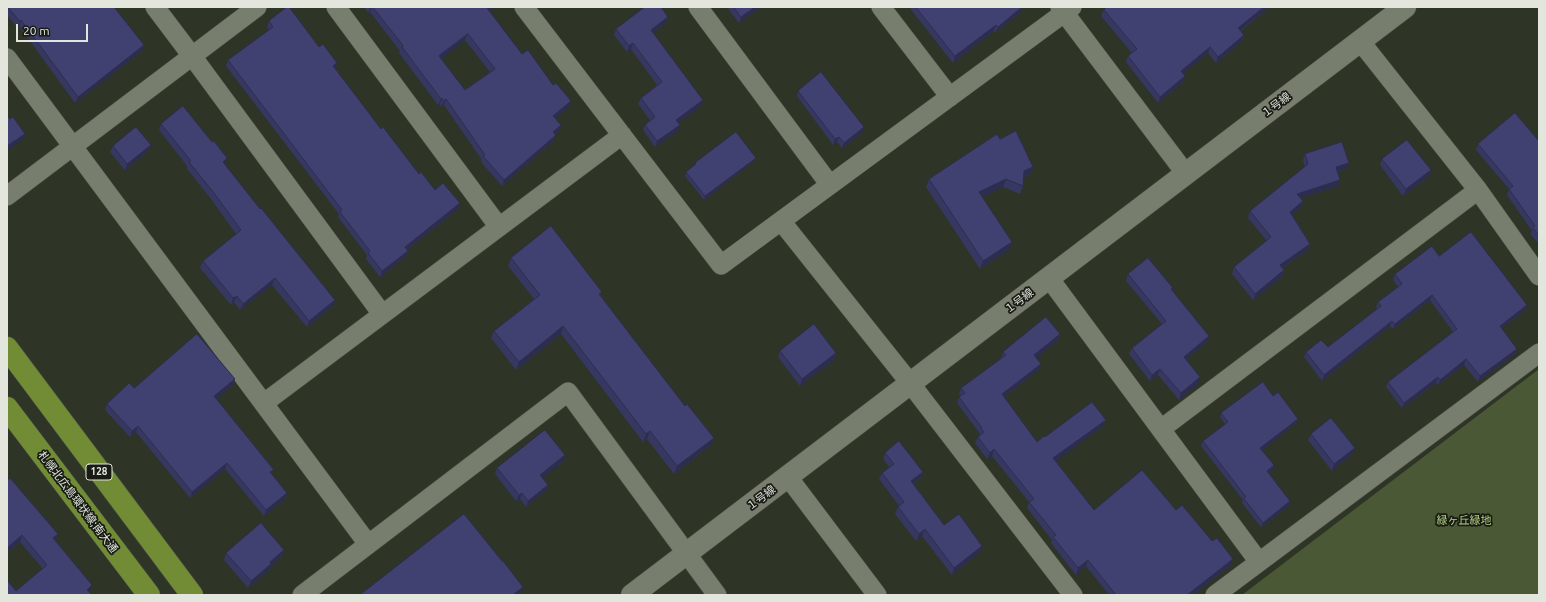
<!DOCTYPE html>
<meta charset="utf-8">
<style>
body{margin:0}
#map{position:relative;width:1546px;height:602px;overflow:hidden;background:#2e3426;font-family:Ubuntu,sans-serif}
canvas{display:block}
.frame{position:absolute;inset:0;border:8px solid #e2e6dd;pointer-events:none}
.scale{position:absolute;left:16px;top:24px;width:72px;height:18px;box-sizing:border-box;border:2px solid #e2e6dd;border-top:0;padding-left:5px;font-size:12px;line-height:14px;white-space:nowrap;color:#e2e6dd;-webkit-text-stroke:3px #181b14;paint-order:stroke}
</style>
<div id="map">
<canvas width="1546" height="602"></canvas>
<div class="frame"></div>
<div class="scale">20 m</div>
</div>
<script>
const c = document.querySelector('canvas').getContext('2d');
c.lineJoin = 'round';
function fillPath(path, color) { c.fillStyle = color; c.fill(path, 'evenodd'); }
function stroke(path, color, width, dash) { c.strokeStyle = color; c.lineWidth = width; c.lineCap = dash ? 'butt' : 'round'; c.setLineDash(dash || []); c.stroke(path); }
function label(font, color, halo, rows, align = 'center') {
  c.font = font + ' Ubuntu,"Noto Sans JP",sans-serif'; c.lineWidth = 3.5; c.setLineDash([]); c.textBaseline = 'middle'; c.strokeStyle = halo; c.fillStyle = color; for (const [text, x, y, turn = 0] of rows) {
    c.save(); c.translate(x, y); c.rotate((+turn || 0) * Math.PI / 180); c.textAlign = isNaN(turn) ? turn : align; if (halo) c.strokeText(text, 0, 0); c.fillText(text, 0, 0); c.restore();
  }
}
const green = new Path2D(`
 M1539,369V595H1242Z`);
const minor = new Path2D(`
 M155,7L192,56L382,314
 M336,7L499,227
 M524,7L721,265L1072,7
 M698,7L830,185
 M881,7L950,97
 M1060,7L1186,174
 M1360,41L1478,190L1539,276
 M7,58L368,544
 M7,196L257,7
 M781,221L910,383L1073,595
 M1049,278L1259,562
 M264,403L622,135
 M1161,429L1478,190
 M788,477L877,595
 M302,595L568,392L717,595
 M1215,595L1539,353`);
const tertiary = new Path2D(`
 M632,595L1405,7`);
const primary = new Path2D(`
 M7,348L192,595
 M7,408L149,595`);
const wall = new Path2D(`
 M7,7H114L144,45L142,51L75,103L19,26L17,27L7,15Z
 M364,7H495L489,11L522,54L569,107L555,118L561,125L559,131L555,134L556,135L553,141L502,186L481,162L482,160L444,105L441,107L440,104L438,105L399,53L400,51L370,12L368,13ZM465,40L490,72L465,90L441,59Z
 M727,7H761L739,23Z
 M909,7H1022L1021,12L995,33L994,31L953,63Z
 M1107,7H1269L1241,31L1244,35L1242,41L1216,63L1208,53L1183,73L1185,76L1183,82L1158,103L1126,62L1128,56L1132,53L1101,16L1104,10Z
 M269,21L335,69L381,129L419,174L435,190L458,209L407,250L408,251L406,256L380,277L366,259L367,255L338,217L339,214L226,66L228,60L269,30L267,27Z
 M666,23L653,33L701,106L678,123V131L655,147L643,130L645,125L650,120L638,104L641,98L657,85L631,49L627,52L614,35L616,29Z
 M798,91L862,133L842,148L837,142L833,145L797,96Z
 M161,124L225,165L333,306L307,327L272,285L240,310L234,302L231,305L200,268L203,261L236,234L211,199L187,169V166L159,130Z
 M1000,139L1030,175L1024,178L1023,186L1020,194L1003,187L982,197L1012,242L1009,250L980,269L926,187L929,179Z
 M1539,141V244L1530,234L1532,231L1507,195L1509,189L1476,150L1478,144Z
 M151,145L148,151L125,170L110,152L113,146Z
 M1305,154L1346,169L1338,172L1340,180L1338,186L1300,198L1301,208L1292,214L1308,250L1282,268L1284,270L1282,277L1253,300L1232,274L1234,267L1267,241L1248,218L1250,211L1305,167L1303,160Z
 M1382,159L1431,170L1428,177L1403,196L1380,165Z
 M754,161L704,200L685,176L686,172L694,166L695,163Z
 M1439,256L1525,310L1502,328L1515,354L1478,382L1464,365L1438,385L1436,383L1402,408L1386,387L1388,382L1453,332L1430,300L1393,329L1390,326L1322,381L1304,357L1306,352L1328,347L1377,309L1376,308L1378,302L1398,287L1393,280L1395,274Z
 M511,258L601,296L711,445L674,474L647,439L643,442L561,334L516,370L491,338L494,331L534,299L508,266Z
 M1128,274L1172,290L1207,342L1186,359L1198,384L1179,400L1158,375L1150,381L1129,354L1132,348L1162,324L1126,281Z
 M1060,334L1058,340L1036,358L1041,364L1038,370L1004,397L1037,442L1045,437L1103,426L1055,461L1094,510H1176L1231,565L1193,595H1109L1086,566L1076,575L1051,543L1052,540L1027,508L1029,502L992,456L987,459L975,443L978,437L980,434L957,403L959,397L960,396L959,394L961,388L1001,359L1003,352Z
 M780,351L836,353L834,360L800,386L778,357Z
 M233,385L216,399L272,475L287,493L285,499L264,516L225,469L190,498L136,432L130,437L105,410L107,404L134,388Z
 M1221,413L1296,423L1262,450L1274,465L1273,470L1268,473L1289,506L1261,527L1242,503L1243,500L1201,446L1203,441L1225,424L1220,417Z
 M1311,434L1352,454L1332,471L1308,440Z
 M885,453L923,472L921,478L914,484L944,525L980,552L952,575L922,536L916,541L895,514L898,507L899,506L879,479L882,473L889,467L883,459Z
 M563,462L542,478L548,485L545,491L526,507L520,499L516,501L495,474L497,468Z
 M7,481L92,585L89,592L16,591L43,569L20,542L7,553Z
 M226,553L282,556L271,566L269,570L248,588L224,560Z`);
const shadedWall = new Path2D(`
 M371,7H372L370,12L368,13Z
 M489,7H495L485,15L487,8Z
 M755,7H761L739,23L741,17Z
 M1022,7L1021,12L995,33L998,27Z
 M1264,7H1269L1236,34L1238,28Z
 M668,17L666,23L649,36L651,30Z
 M21,20L19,26L17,27L20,21Z
 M996,25L994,31L953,63L955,56Z
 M468,34L465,40L437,63L439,56Z
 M1244,35L1242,41L1216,63L1218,57Z
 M633,43L631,49L627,52L629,46Z
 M144,45L142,51L75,103L78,97Z
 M1210,47L1208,53L1179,77L1181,71Z
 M337,63L335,69L333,66Z
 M1185,76L1183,82L1158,103L1160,97Z
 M442,98L440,104L438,105L441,99Z
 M446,99L444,105L441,107L444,101Z
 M703,100L701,106L674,126L676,120Z
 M571,101L569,107L551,122L553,116Z
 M561,125L559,131L550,138L553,132Z
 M680,125L678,131L655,147L657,141Z
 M864,127L862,133L842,148L844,143Z
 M25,134L23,139L7,151V146Z
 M556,135L553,141L502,186L504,180Z
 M839,137L837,142L833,145L835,139Z
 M151,145L148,151L125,170L127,164Z
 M227,158L225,165L223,162Z
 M756,158L754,161L704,200L705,196Z
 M1349,163L1346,169L1334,173L1336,167Z
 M1033,167L1030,175L1021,179L1024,171Z
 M1431,170L1428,177L1403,196L1406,189Z
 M1006,179L1003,187L976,200L979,192Z
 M1340,180L1338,186L1294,200L1297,194Z
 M1303,201L1301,208L1288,218L1290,212Z
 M460,203L458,209L403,253L405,247Z
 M1012,242L1009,250L980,269L983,261Z
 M1310,244L1308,250L1277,271L1280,265Z
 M408,251L406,256L380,277L382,271Z
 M1284,270L1282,277L1253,300L1255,294Z
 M275,278L272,285L240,310L243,304Z
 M1432,295L1430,300L1393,329L1395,324Z
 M237,296L234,302L231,305L233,298Z
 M335,300L333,306L307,327L309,321Z
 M1527,305L1525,310L1498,331L1500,326Z
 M1392,321L1390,326L1322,381L1324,375Z
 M563,326L561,334L516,370L519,362Z
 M1060,334L1058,340L1032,362L1034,355Z
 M1209,336L1207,342L1181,363L1184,357Z
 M1517,349L1515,354L1478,382L1480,376Z
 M836,353L834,360L800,386L802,379Z
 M1466,359L1464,365L1438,385L1440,380Z
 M1041,364L1038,370L1000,400L1002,394Z
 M1160,369L1158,375L1150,381L1152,375Z
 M1200,377L1198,384L1179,400L1181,393Z
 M1438,377L1436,383L1402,408L1404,403Z
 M235,379L233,385L212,403L214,396Z
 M1298,419L1296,423L1259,453L1260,448Z
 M1106,420L1103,426L1051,465L1053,458Z
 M138,426L136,432L130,437L132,431Z
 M650,431L647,439L643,442L646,434Z
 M714,438L711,445L674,474L677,466Z
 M1355,448L1352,454L1332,471L1334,464Z
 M994,449L992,456L987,459L990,453Z
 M565,455L563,462L538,482L540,475Z
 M227,463L225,469L190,498L192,492Z
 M1274,465L1273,470L1265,475L1267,471Z
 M923,472L921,478L909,487L911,481Z
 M548,485L545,491L526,507L528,501Z
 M287,493L285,499L264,516L266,510Z
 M522,493L520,499L516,501L519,495Z
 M1290,501L1289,506L1261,527L1263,523Z
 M925,529L922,536L916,541L919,534Z
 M58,534L56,541L53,538Z
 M22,535L20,542L7,553V548Z
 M982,546L980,552L952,575L954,568Z
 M284,550L282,556L271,566L269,570L248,588L251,581L270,562Z
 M1233,559L1231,565L1193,595H1187Z
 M1088,560L1086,566L1076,575L1078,568Z
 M92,585L90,592L86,595L87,590Z
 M523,587L521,594L519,595H513Z`);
const building = new Path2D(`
 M8,7H114L144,45L78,97L21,20L20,21Z
 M287,7H289L319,47L323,44L337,63L333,66L340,75L381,129L383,127L419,174L421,172L435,190L443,183L460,203L405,247L408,251L382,271L368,253L370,251L340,212L342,210L228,60L273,27L269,21Z
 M373,7H489L487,8L522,54L528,50L553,85L556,83L571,101L553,116L561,125L553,132L556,135L504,180L483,156L485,155L446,99L444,101L442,98L441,99L402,47L403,46ZM468,34L495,69L465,90L439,56Z
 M645,7H661L668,17L651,30L703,100L676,120L680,125L657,141L645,125L655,117L641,98L662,82L633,43L629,46L616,29Z
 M734,7H755L741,17Z
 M916,7H1022L998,27L996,25L955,56Z
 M1107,7H1264L1238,28L1244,35L1218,57L1210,47L1181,71L1185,76L1160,97L1128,56L1137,49L1104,10Z
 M821,72L864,127L844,143L839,137L835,139L798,91Z
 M183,106L212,142L214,141L227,158L223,162L260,209L261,208L335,300L309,321L275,278L243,304L237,296L233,298L203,261L241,230L214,193L189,162L191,161L161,124Z
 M1515,113L1539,141V235L1533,228L1535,226L1509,189L1513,186L1478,144Z
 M7,116L10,119L13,117L25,134L7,146Z
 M136,127L151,145L127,164L113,146Z
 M1016,131L1033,167L1024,171L1023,186L1006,179L979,192L1012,242L983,261L929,179L997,134L1000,139Z
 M736,132L756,158L705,196L686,172L696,164L695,163Z
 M1407,140L1431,170L1406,189L1382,159Z
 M1342,142L1349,163L1336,167L1340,180L1297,194L1303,201L1290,212L1310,244L1280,265L1284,270L1255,294L1234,267L1271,237L1250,211L1308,164L1305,154Z
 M551,226L602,292L599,294L685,406L687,404L714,438L677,466L650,431L646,434L563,326L519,362L494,331L540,295L511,258Z
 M1471,232L1527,305L1500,326L1517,349L1480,376L1466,359L1440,380L1438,377L1404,403L1388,382L1457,329L1432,295L1395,324L1392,321L1324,375L1306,352L1321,340L1328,347L1381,306L1378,302L1402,284L1395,274L1432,246L1439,256Z
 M1148,258L1173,288L1171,289L1209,336L1184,357L1200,377L1181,393L1160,369L1152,375L1132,348L1166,321L1128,274Z
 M1046,317L1060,334L1034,355L1041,364L1002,394L1037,442L1044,436L1045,437L1092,402L1106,420L1053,458L1094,510L1142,470L1176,510L1182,505L1212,541L1217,538L1233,559L1187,595H1116L1088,560L1078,568L1053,537L1056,535L1029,502L1034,499L994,449L990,453L978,437L984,432L981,429L982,428L959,397L965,393L961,388L1006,355L1003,352Z
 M814,324L836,353L802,379L780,351Z
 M197,334L235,379L214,396L274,470L270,472L287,493L266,510L227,463L192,492L138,426L132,431L107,404L129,383L134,388Z
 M1263,382L1273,396L1278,392L1298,419L1260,448L1274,465L1267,471L1290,501L1263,523L1244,499L1246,497L1203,441L1228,422L1221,413Z
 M1331,418L1355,448L1334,464L1311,434Z
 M545,430L565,455L540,475L548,485L528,501L522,493L519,495L497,468Z
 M899,441L923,472L911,481L944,525L959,514L982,546L954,568L925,529L919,534L898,507L904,502L882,473L894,464L885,453Z
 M10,478L58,534L53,538L92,585L87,590L92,595H7V580L16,591L47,565L22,535L7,548V481Z
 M464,514L502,561H503L523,587L513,595H360Z
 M261,523L284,550L270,562L271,564L251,581L226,553Z`);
const shields = [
 [99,472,26]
];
const shieldNames = [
 ["128",99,472]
];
const streetNames = [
 ["１号線",1276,105,-37],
 ["１号線",1019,301,-37],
 ["１号線",761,498,-37],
 ["札幌北広島環状線;南大通",78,502,53]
];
const parkNames = [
 ["緑ヶ丘緑地",1464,520]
];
fillPath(green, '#4b5836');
stroke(minor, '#4c5145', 20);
stroke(tertiary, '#4c5145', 23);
stroke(primary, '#4c5145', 23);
stroke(minor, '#777e6e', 19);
stroke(tertiary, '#777e6e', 22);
stroke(primary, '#728b35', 22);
fillPath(wall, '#373861');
fillPath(shadedWall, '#2d2e4f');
fillPath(building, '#404171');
stroke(building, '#2d2e4f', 1);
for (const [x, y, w] of shields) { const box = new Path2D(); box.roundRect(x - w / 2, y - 8, w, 16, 3); c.fillStyle = '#181b14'; c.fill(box); stroke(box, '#e2e6dd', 1); }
label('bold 10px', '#e2e6dd', null, shieldNames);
label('11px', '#e2e6dd', '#181b14', streetNames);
label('11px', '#b1d080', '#181b14', parkNames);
</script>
